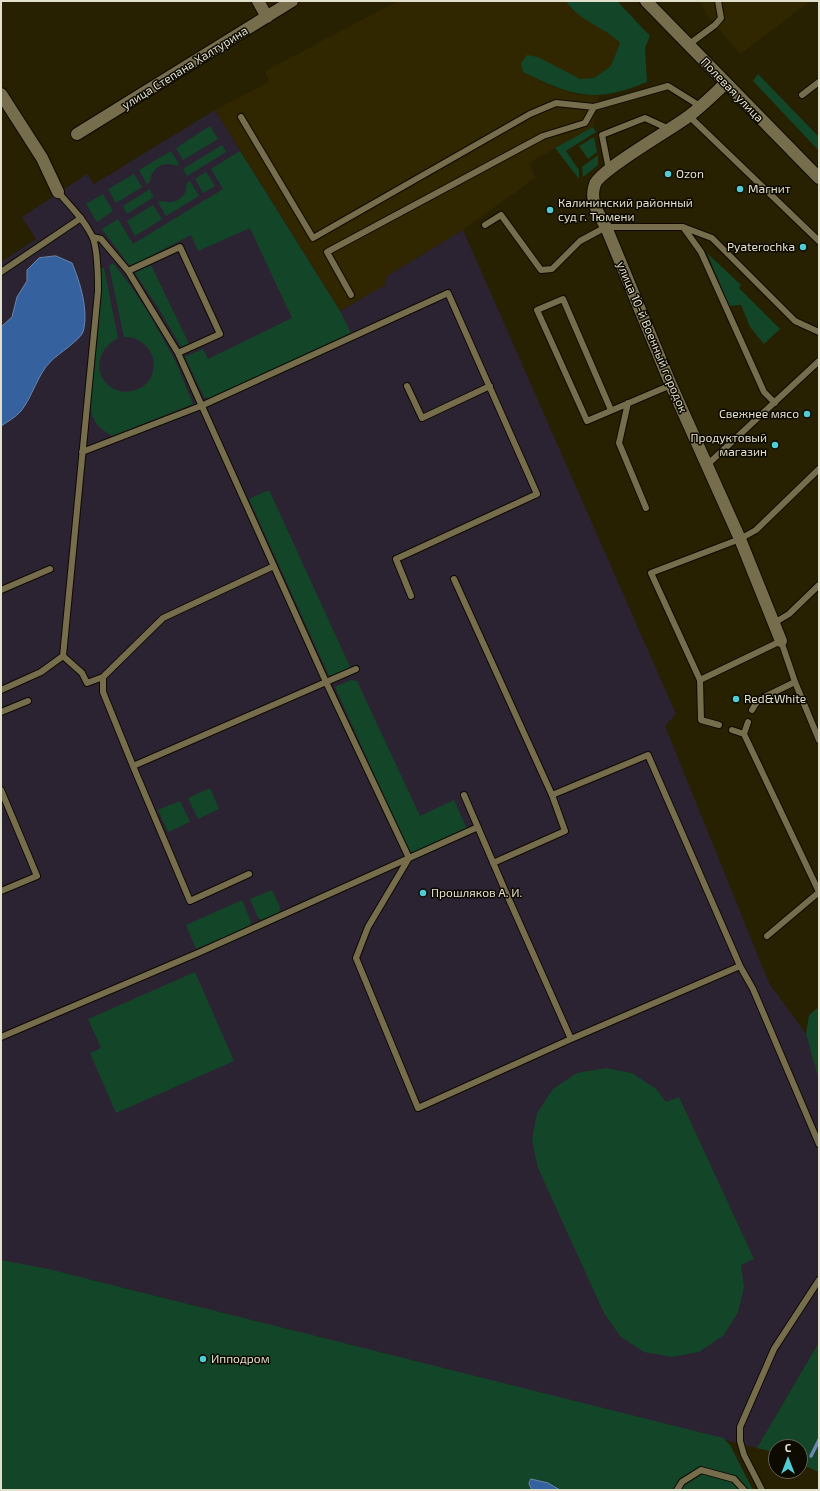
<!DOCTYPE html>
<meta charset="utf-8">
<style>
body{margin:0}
#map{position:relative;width:820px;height:1491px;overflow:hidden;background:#272001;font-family:"Exo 2",sans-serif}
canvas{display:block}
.frame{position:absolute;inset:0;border:2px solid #e3dfcd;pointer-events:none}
.north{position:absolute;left:768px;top:1439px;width:40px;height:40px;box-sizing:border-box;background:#0d0a01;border:1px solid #635f53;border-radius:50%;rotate:0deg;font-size:11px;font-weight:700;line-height:16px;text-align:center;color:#e3dfcd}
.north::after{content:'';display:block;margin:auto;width:14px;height:18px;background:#51ccd4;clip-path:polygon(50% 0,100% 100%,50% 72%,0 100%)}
</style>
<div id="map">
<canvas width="820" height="1491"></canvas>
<div class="frame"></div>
<div class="north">С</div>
</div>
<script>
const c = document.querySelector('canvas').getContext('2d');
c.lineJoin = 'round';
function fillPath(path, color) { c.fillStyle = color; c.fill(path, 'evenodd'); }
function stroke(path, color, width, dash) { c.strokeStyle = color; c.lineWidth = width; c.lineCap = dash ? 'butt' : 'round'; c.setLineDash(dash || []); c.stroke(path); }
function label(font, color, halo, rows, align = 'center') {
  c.font = font + ' "Exo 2",sans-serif'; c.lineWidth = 3; c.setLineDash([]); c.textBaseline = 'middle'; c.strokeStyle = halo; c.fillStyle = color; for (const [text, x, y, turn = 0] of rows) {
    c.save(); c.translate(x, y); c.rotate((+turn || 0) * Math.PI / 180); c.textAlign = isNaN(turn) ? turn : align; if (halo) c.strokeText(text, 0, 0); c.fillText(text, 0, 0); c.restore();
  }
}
const built = new Path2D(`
 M398,1H566L571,9L614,37L620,44L611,66L594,78L580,79L538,58L523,72L554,87L579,95H599L593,127L529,163L535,178L463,230L387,276L385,285L340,311L215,110L269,82L265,71Z
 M699,1H810L740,54L708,16Z`);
const education = new Path2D(`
 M215,110L340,311L385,285L387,276L463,230L676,714L665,726L769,983L806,1034L819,1081V1342L757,1448L87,1279L1,1262V262L36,239L22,217L87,174L94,184Z`);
const green = new Path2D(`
 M566,1H617L650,36L645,48L647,82C595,104 572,96 523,72L521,63L527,55L538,57L580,79L594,78L611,66L620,43C605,27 577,20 566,1Z
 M758,74L819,137V151L753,81Z
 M210,126L218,139L183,160L176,148Z
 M593,127L596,132L566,151L579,170V179L555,148Z
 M594,137L597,152L588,159L579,146Z
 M222,145L226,152L187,176L183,169Z
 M171,151L179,164L176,166C164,160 150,169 150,182L147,184L139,170Z
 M240,151L340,311L351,333L209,399L204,397L185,357L203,349L208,359L292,318L250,228L198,251L191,235L133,265H129L102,229L118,219L133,244L223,189L211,169Z
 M598,155V165L583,177L582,167Z
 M206,172L215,186L203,193L195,179Z
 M134,174L142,187L116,203L108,189Z
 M190,181L199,196L166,216L158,202C163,200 165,203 171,202C180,201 188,193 186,184Z
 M150,189L151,193L154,197L127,214L123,206Z
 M103,194L113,211L97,222L86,204Z
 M153,205L162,219L135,236L127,221Z
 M707,253L741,285L739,288L780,329L764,344L750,327L741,305L729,306Z
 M113,263L130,285L148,312L175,360L193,404L112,436C98,428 92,421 90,405L98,330L100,268H104L118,338C80,360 107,403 138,389C146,386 151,379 153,371C157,358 148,344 136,339C132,337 128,337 124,337L109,266Z
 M151,265L189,344L181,347L159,309L135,273Z
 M269,490L351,669L334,678L329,676L249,499Z
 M351,680L357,681L420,816L454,800L467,829L414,853L408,850L335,687Z
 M210,788L219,809L198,819L188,798Z
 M180,801L190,822L168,832L158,810Z
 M272,890L280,907L279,914L263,921L258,918L250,899Z
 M242,900L251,922L250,927L196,949L186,925Z
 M195,972L234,1061L116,1113L90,1053L101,1048L88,1019Z
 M819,1007V1081L806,1034L809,1015Z
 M606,1068L632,1073L656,1089L666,1102L679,1097L754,1259L741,1265L744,1287L738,1312L724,1335L699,1352L672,1357L644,1352L621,1337L604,1313L538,1168L532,1140L537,1113L553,1089L577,1073Z
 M1,1260L48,1269L723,1438L730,1445L753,1490H1Z
 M819,1342V1472L800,1464V1447H776V1453L757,1448Z`);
const water = new Path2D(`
 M56,256L72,263C80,282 89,311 83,332C80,340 58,354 51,361C37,375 33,396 21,411C16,417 7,422 1,426V327L12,317L17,297L27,281V270L39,258Z
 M531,1479L548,1483L560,1490H532L529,1484Z`);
const stream = new Path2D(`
 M811,1456L819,1440`);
const lane = new Path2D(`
 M688,45L715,25L721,18L718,1
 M802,95L819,82
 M689,116L819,241
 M241,117L313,238L530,114L556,103L594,107L668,86L700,106
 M609,170L602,135L645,118L669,129
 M485,225L501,215L541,270L552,269L580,241L606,227H683L701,252L764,392L775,403
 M683,227L712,238L795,321L819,332
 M93,237L101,239L128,271L178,353L326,682L409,858L368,927L356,958L418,1108L571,1039L740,966
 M128,271L180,247L220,334L178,353
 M1,272L81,218
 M351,295L327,252L543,136L585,123L594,107
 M407,386L422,418L490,386
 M628,403L619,443L646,508
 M611,410L563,299L537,310L587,421L671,385
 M82,452L201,406L448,293L537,494L396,559L411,596
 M707,465L819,361
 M819,469L756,530L740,539L651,573L700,680L781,641L795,682L819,740
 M454,579L552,795L565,831L493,863
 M1,590L50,569
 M774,623L789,614L819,585
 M63,656L82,673L87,683L103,677L163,618L274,566
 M103,677V692L133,766L356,669
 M700,680L701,720L719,725
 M1,690L41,672L63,656L98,291C98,278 98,248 92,236C84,219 70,206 58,192
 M752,710L758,700L795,682
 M1,712L28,701
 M748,722L744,734L819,892
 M732,730L744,734
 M133,766L190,901L249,874
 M1,790L37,876L1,891
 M464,795L507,895L571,1039
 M552,795L648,755L740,966L753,989L819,1144
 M767,936L818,893
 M1,1037L198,953L478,827
 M677,1490L682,1482L701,1470L734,1479L744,1490
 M762,1490L744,1455L740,1441V1427L774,1349L819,1280`);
const street = new Path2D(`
 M258,1L267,17
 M726,83C714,94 702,106 689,116C672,129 601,169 595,184C589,200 598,213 606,227L671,385L740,539L781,641
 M1,94L42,158L58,192
 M77,134L292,1`);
const secondary = new Path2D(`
 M646,1L819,178`);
const markers = [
 [668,174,4,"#51ccd4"],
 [740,189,4,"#51ccd4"],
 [550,210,4,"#51ccd4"],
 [803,247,4,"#51ccd4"],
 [807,414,4,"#51ccd4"],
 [775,445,4,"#51ccd4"],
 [736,699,4,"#51ccd4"],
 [423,893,4,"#51ccd4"],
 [203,1359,4,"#51ccd4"]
];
const streetNames = [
 ["улица Степана Халтурина",185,68,-32],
 ["Полевая улица",732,90,46],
 ["улица 10-й Военный городок",652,337,67]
];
const poiNames = [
 ["Ozon",676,174],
 ["Магнит",748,189],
 ["Калининский районный",558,203],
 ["суд г. Тюмени",558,217],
 ["Pyaterochka",795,247,"right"],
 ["Свежнее мясо",799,414,"right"],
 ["Продуктовый",767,438,"right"],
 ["магазин",767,452,"right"],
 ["Red&White",744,699],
 ["Прошляков А. И.",431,893],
 ["Ипподром",211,1359]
];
fillPath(built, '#302700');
fillPath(education, '#2c2332');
fillPath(green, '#134529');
fillPath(water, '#35619f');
stroke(water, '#6987ad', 1);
stroke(stream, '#6987ad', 3.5);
stroke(lane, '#0f0900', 8);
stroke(street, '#0f0900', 14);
stroke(secondary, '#0f0900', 14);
stroke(lane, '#756d4c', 6);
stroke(street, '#756d4c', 12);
stroke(secondary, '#756d4c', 12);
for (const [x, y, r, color] of markers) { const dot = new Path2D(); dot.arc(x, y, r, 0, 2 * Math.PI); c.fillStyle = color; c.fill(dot); stroke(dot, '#0d0a01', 1.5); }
label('12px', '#e3dfcd', '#0d0a01', streetNames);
label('12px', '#e3dfcd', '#0d0a01', poiNames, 'left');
</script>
